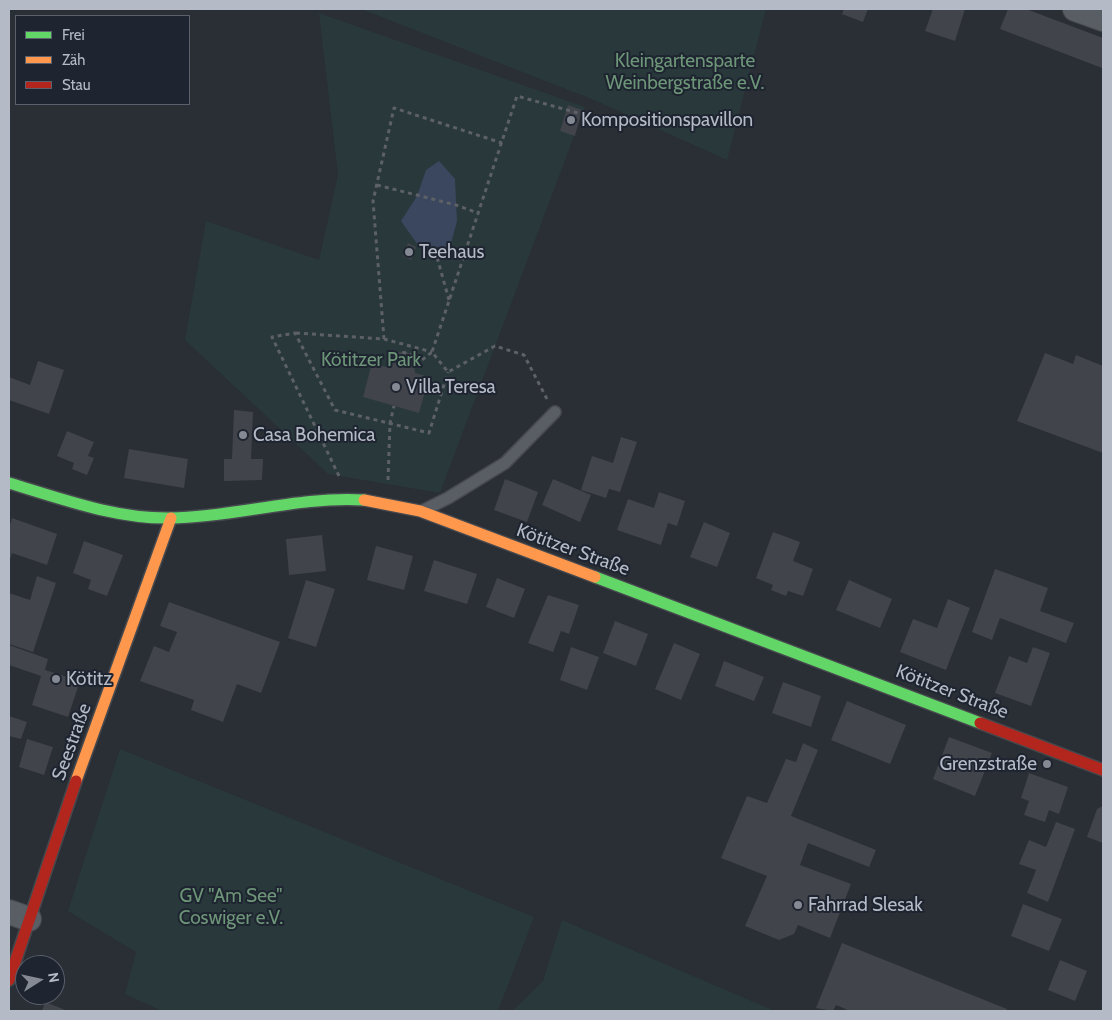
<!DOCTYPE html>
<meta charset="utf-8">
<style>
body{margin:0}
#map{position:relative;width:1112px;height:1020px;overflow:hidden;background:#2a2e35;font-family:Cabin,sans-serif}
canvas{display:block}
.frame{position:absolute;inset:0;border:10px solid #b4bac6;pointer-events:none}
.legend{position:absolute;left:15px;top:15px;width:175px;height:90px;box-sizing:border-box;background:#1e2430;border:1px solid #5a606c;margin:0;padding:6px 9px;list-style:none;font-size:15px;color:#b4bac6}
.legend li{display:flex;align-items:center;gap:10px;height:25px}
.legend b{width:25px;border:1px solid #5a606c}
.north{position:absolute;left:15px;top:955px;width:50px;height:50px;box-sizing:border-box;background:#1e2430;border:1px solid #5a606c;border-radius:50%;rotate:80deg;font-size:14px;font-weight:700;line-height:20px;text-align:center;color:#b4bac6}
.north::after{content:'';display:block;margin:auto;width:18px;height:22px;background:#848993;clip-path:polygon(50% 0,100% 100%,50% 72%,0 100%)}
</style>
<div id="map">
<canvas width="1112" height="1020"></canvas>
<div class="frame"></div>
<ul class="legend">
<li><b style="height:6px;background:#63d668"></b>Frei</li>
<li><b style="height:6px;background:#ff974d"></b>Zäh</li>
<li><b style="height:6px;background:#b3261e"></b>Stau</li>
</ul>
<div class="north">N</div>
</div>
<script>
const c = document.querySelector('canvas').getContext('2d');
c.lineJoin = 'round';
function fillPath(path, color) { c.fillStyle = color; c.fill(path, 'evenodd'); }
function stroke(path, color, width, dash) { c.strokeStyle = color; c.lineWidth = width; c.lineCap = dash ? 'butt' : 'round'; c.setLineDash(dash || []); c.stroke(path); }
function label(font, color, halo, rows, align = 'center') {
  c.font = font + ' Cabin,sans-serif'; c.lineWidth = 4; c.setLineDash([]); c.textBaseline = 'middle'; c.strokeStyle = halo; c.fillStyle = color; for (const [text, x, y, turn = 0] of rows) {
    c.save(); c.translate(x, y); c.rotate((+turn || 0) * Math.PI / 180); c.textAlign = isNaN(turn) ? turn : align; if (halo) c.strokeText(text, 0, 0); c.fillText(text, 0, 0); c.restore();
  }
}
const green = new Path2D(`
 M361,9H766L727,160L594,100Z
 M319,13L585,107L440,493L328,474L185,340L206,221L319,260L338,175Z
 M120,749L534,917L498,1011H162L125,994L136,952L68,911Z
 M562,920L775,1011H512L543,981Z`);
const water = new Path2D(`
 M439,161L455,179L457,221L450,247L420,248L401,221L417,196L426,170Z`);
const building = new Path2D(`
 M844,9H868L863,22L842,14Z
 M933,9H965L955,41L925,31Z
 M1008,9H1026L1103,38L1102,68L1000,29Z
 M568,105L582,110L575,136L560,131Z
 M408,243L416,247L411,260L403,256Z
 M399,352H407L413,356L415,373L429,377L419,413L363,397L372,363L390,368L395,356Z
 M1045,353L1073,364L1076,355L1103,366V453L1017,421Z
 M38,361L64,370L49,414L9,400V377L30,385Z
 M234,410L253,412L251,459H263L262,480L224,481V459H232Z
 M67,431L94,442L88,456L94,458L87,475L72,469L74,463L57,456Z
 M621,437L637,442L620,492L609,489L606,498L581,490L592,456L613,463Z
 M129,449L188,459L184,488L124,478Z
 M505,479L538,492L527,522L494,510Z
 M553,479L591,495L580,522L542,505Z
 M659,492L685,501L677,526L668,523L661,545L617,530L628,499L654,508Z
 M12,518L57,534L47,565L12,553L9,562V528Z
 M704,522L730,533L717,567L690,557Z
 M773,532L800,542L793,561L813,569L803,596L788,591L786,596L771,590L773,585L756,578Z
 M322,535L326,571L289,575L286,539Z
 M84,541L123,555L107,596L88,589L91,580L73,573Z
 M376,546L413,556L404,590L367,580Z
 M434,560L477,574L467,604L424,591Z
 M995,569L1048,588L1040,611L1074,623L1066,643L1000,618L992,640L972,632Z
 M37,576L56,583L33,652L9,644V593L30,600Z
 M497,578L525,589L514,618L486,607Z
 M306,580L335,589L316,647L288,638Z
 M849,580L892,599L880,628L836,610Z
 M548,595L579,605L569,634L561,631L553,652L528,643Z
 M948,599L970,608L946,670L900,652L913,619L937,628Z
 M169,602L280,642L261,693L237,684L223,722L191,710L194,700L140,681L154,646L169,652L177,632L160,626Z
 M615,621L648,634L636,666L603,653Z
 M674,643L700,654L681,700L655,689Z
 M9,645L48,659L45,670L80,681L68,717L32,705L41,676L9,665Z
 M571,647L599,657L587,690L560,680Z
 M1033,647L1050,653L1031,706L995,693L1009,656L1027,663Z
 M724,661L764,677L754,701L715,686Z
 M783,682L821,696L811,727L772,713Z
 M847,701L906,725L890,764L831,740Z
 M9,716L27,722L21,739L9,736Z
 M949,737L992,753L975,796L933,779Z
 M27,739L53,747L44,775L19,767Z
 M803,743L818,750L791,816L876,850L869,867L808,843L800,865L851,884L830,938L798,925L794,934L779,940L745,926L767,876L721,858L747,796L767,803L786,759L796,762Z
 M1029,773L1068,787L1059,814L1049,810L1045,822L1024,815L1029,801L1021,798Z
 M1103,806V843L1087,837L1097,809Z
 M1056,822L1075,829L1048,902L1027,893L1036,870L1019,864L1029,840L1046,847Z
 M1023,904L1062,919L1049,951L1011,936Z
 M842,943L1007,1009L1006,1011H850L836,1005L833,1011L816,1008Z
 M1060,960L1087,971L1075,1001L1048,990Z
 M45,1002L68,1011H42Z`);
const path = new Path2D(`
 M377,185L456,205L478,213
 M435,250L449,300
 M296,333L384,339L432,352
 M384,339L373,201L394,108L502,143
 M395,356C402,351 407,352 413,356L415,361
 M416,365L432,352
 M547,399L524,355L495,346L448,372L432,352L517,96L578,113
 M339,476L272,337L295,333L335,410L429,433L448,372
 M388,480L390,423L394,406`);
const lane = new Path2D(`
 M424,510L448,498L505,463L555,412`);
const street = new Path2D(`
 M1075,9L1103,19
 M9,912L29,919`);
const fast = new Path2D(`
 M9,483C62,499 116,519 171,518C236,517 299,496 364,500
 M595,577L980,723`);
const slow = new Path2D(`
 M364,500L420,511L595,577
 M76,781L171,518`);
const jam = new Path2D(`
 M980,723L1103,770
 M9,980L76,781`);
const markers = [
 [571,120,5,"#848993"],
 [409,252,5,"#848993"],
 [396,387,5,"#848993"],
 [243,435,5,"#848993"],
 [56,679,5,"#848993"],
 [1047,764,5,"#848993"],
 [798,905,5,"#848993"]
];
const parkNames = [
 ["Kleingartensparte",685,61],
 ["Weinbergstraße e.V.",685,83],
 ["Kötitzer Park",371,360],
 ["GV \"Am See\"",231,896],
 ["Coswiger e.V.",231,918]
];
const poiNames = [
 ["Kompositionspavillon",581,120],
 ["Teehaus",419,252],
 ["Villa Teresa",406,387],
 ["Casa Bohemica",253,435],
 ["Kötitz",66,679],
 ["Grenzstraße",1037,764,"right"],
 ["Fahrrad Slesak",808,905]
];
const streetNames = [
 ["Kötitzer Straße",573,550,20],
 ["Kötitzer Straße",952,692,21],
 ["Seestraße",72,742,-70]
];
fillPath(green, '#28383b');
fillPath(water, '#3a475e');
fillPath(building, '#41444a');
stroke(lane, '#46494e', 14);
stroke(street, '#46494e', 26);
stroke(fast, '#46494e', 14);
stroke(slow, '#46494e', 14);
stroke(jam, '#46494e', 14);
stroke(path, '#5d6167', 3, [4, 4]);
stroke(lane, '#595d64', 11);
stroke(street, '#595d64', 24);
stroke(fast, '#63d668', 11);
stroke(slow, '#ff974d', 11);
stroke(jam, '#b3261e', 11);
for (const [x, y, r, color] of markers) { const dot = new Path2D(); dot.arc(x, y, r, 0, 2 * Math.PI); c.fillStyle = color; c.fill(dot); stroke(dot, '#1e2430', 2); }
label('19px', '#6d9578', '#1e2430', parkNames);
label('19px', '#b4bac6', '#1e2430', poiNames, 'left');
label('19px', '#b4bac6', '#1e2430', streetNames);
</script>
